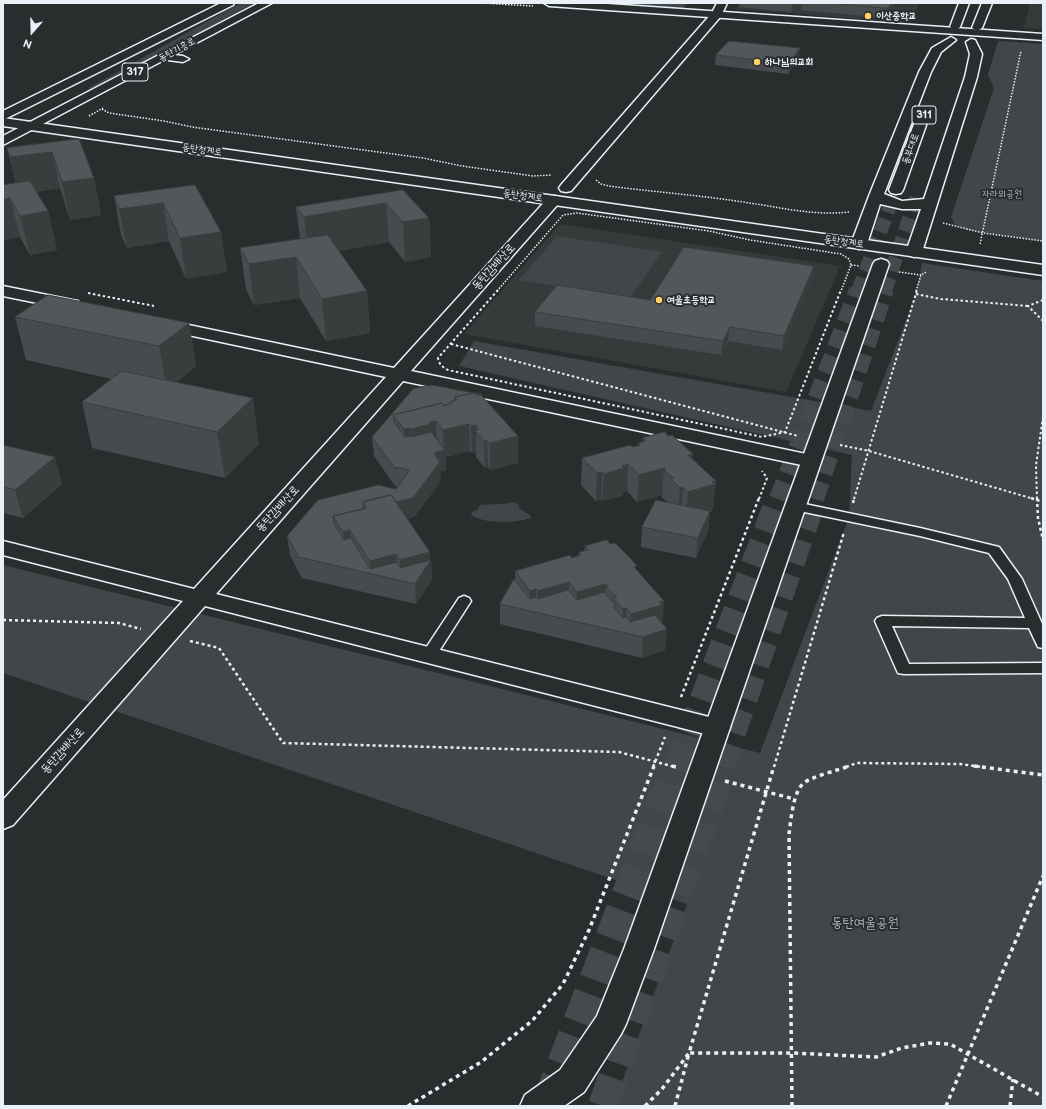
<!DOCTYPE html>
<meta charset="utf-8">
<style>
body{margin:0}
#map{position:relative;width:1046px;height:1109px;overflow:hidden;background:#2a2d2e;font-family:"Balsamiq Sans",sans-serif}
canvas{display:block}
.frame{position:absolute;inset:0;border:4px solid #e8f1f8;pointer-events:none}
.north{position:absolute;left:12px;top:12px;width:40px;height:40px;-webkit-text-stroke:3px #2a2d2e;paint-order:stroke;rotate:200deg;font-size:11px;font-weight:700;line-height:16px;text-align:center;color:#e8f1f8}
.north::after{content:'';display:block;margin:auto;width:14px;height:18px;background:#e8f1f8;clip-path:polygon(50% 0,100% 100%,50% 72%,0 100%)}
</style>
<div id="map">
<canvas width="1046" height="1109"></canvas>
<div class="frame"></div>
<div class="north">N</div>
</div>
<script>
const c = document.querySelector('canvas').getContext('2d');
c.lineJoin = 'round';
function fillPath(path, color) { c.fillStyle = color; c.fill(path, 'evenodd'); }
function stroke(path, color, width, dash) { c.strokeStyle = color; c.lineWidth = width; c.lineCap = dash ? 'butt' : 'round'; c.setLineDash(dash || []); c.stroke(path); }
function label(font, color, halo, rows, align = 'center') {
  c.font = font + ' "Balsamiq Sans","Poor Story",sans-serif'; c.lineWidth = 4; c.setLineDash([]); c.textBaseline = 'middle'; c.strokeStyle = halo; c.fillStyle = color; for (const [text, x, y, turn = 0] of rows) {
    c.save(); c.translate(x, y); c.rotate((+turn || 0) * Math.PI / 180); c.textAlign = isNaN(turn) ? turn : align; if (halo) c.strokeText(text, 0, 0); c.fillText(text, 0, 0); c.restore();
  }
}
const built = new Path2D(`
 M740,3H920L910,23L737,9Z
 M1030,3H1043V29L1024,28Z
 M560,224L840,266L786,392L464,334Z`);
const green = new Path2D(`
 M241,3H254L95,89L88,88C140,61 189,30 241,3Z
 M617,3H688L683,8Z
 M998,41L1043,44V241L967,230L955,225L951,217L994,88L988,75Z
 M557,236L662,252L630,298L519,280Z
 M922,263L1043,281V1106H613L687,904L3,673V565L760,753L849,517L852,455L459,366L474,341L871,411L916,294Z
 M512,502L518,504L520,509L530,515L531,518C517,523 483,524 471,515L472,512L477,510L480,505C491,503 501,506 512,502Z`);
const trunkTunnelFar3 = new Path2D(`
 M858,291L896,190
 M885,291L918,192`);
const trunkTunnelFar2 = new Path2D(`
 M778,499L858,290
 M815,499L885,290`);
const trunkTunnelFar1 = new Path2D(`
 M676,767L778,498
 M722,767L815,498`);
const trunkTunnel = new Path2D(`
 M546,1106L676,766
 M603,1106L722,766`);
const pathFar3 = new Path2D(`
 M481,3L533,6
 M102,109L109,113L164,121L192,127L423,158L462,166L533,176L552,175
 M89,116L103,108
 M596,180L601,184L609,186C654,192 698,195 743,202C778,207 813,216 849,212
 M943,223L983,233L1043,241
 M980,244L1021,51
 M851,265L860,266
 M899,272L921,275
 M497,291L563,215L577,213L709,231L750,240L841,254L849,259L851,265L841,291
 M916,291L921,275L926,272`);
const pathFar2 = new Path2D(`
 M498,290L438,358C439,364 442,367 448,370L762,437L785,432L841,290
 M88,293L154,306
 M916,294L941,299L1028,306
 M1043,300L1028,306L1043,321
 M451,344L798,436
 M840,445L869,451L1034,499
 M759,499L767,478L762,471
 M854,499L917,290
 M1037,499L1036,465L1043,417`);
const pathFar1 = new Path2D(`
 M1031,498L1043,502
 M1037,498L1038,518L1043,540
 M853,503L854,498
 M3,620L119,623L141,629
 M190,641L219,648L283,743L619,752L675,767
 M681,697L759,498
 M653,767L665,737
 M774,767L844,532
 M846,767L857,763L960,764L982,767`);
const path = new Path2D(`
 M672,766L676,767
 M974,766L1043,775
 M725,781L794,799
 M408,1106L481,1062L532,1021L563,984L589,930L654,766
 M645,1106L662,1089L689,1053L774,766
 M675,1106L689,1053H792L876,1057L902,1048L930,1043L950,1044L1043,1097
 M792,1106L789,834C791,820 793,790 805,782C814,776 839,770 849,766
 M946,1106L1043,876
 M1010,1106L1013,1079`);
const service = new Path2D(`
 M795,502L920,528L999,547L1022,579L1043,626V648L1038,647L1029,628L892,626L909,664L1043,663V673L904,674L898,673L875,621L877,618L882,616L1025,618L1008,579L989,553L920,536L790,509L788,506L790,503Z
 M464,596L469,598L471,601L434,659L429,660L424,659L421,655L424,651L459,598Z`);
const minor = new Path2D(`
 M717,3H727L721,16L571,191L566,192L561,191L559,188L561,185L712,13Z
 M164,54L183,56L189,59L183,62L160,59L158,57Z
 M554,196L559,197L561,200L559,203L411,371L811,455L818,457L821,461L818,465L811,467L403,381L216,594L717,719L726,722L730,728L726,734L717,737L205,606L13,825L3,829V800L183,601L3,555V541L194,589L386,377L160,329L154,328L152,324L154,320L160,319L394,368L549,197Z
 M3,286L72,300L78,301L80,305L78,309L72,310L3,296Z`);
const tertiary = new Path2D(`
 M544,3H593L1043,34V40L549,6Z
 M3,118L1043,265V275L3,126Z
 M881,259L887,261L889,264L654,949L626,1024L621,1034L584,1092L564,1106H520L525,1095L560,1070L597,1016L624,949L873,264L875,261Z`);
const primary = new Path2D(`
 M221,3H234L233,5L3,120V111Z
 M259,3H272L3,145V136Z`);
const trunk = new Path2D(`
 M959,3H969L960,27L955,30L950,27Z
 M982,3H992L982,28L977,31L972,28Z
 M951,37L956,40L941,52L931,72L884,194L902,201L924,199L965,77L970,54L966,42L971,39L975,40L982,54L977,77L922,252L919,255L914,257L909,255L906,252L921,209H902L880,204L867,244L864,247L859,249L854,247L851,244L869,196L919,72L932,48Z
 M924,110L928,111L930,114L903,190L901,193L896,194L891,193L889,190L918,114L920,111Z`);
const wall = new Path2D(`
 M677,3H694L693,4Z
 M739,3H798L797,4L791,12L739,7Z
 M802,3H894L893,10L887,18L801,10Z
 M716,55L799,58L788,74L715,65Z
 M79,139L94,178L101,215L70,220L60,188L36,192L48,211L57,250L30,255L20,237L3,240V185L16,183L7,148Z
 M195,185L221,232L227,272L186,279L169,241L127,248L121,235L114,196Z
 M403,190L429,218L431,257L405,262L389,242L339,251L367,291L370,333L326,341L300,298L254,305L246,289L240,248L300,239L296,207Z
 M814,266L812,279L782,350L728,341L721,355L535,326V312L650,300Z
 M15,317L189,323L196,366L177,382L259,444L225,478L92,448L82,402L112,379L26,360Z
 M413,389L476,393L482,396L518,463L490,470L488,467L485,468L476,457V452L472,453L470,451L446,457V470L440,471L441,481L414,517L407,519L430,552V560H431L432,580L416,604L302,578L290,556L287,536L396,489L397,487L395,486L374,456L372,437Z
 M668,436L693,454L692,458L716,481L713,509H712V512H710L708,531L696,558L641,547L642,527L668,502L662,498V495L637,502L627,491L623,492V496L602,501L601,499L596,501L581,485L582,458L638,446V443L643,442V438Z
 M3,445L55,457L62,484L23,518L3,513Z
 M610,544L637,570L664,601L662,624L665,650L642,658L500,624V604L515,579V571L578,556L579,552L584,551L585,546Z`);
const shadedWall = new Path2D(`
 M792,3H798L797,4L791,12Z
 M892,3H894L893,10L887,18L888,8Z
 M800,48L799,58L788,74L789,64Z
 M52,152L60,188L18,194L10,157Z
 M94,178L101,215L70,220L62,182Z
 M10,198L20,237L3,240V200Z
 M163,203L169,241L127,248L119,209Z
 M386,203L389,242L308,256L304,217Z
 M48,211L57,250L30,255L20,216Z
 M429,218L431,257L405,262L403,222Z
 M221,232L227,272L186,279L180,238Z
 M296,257L300,298L254,305L249,264Z
 M814,266L812,279L782,350L784,336Z
 M367,291L370,333L326,341L322,299Z
 M189,323L196,366L167,390L159,346Z
 M730,327L728,341L721,355L723,341Z
 M482,394V413L469,424L470,451L446,457V470L440,471L441,481L414,517L368,529L367,509L413,498L434,453L444,451L443,430Z
 M253,398L259,444L225,478L217,432Z
 M436,421L437,447L412,456L411,429L410,428L411,455L406,456L404,429Z
 M476,425V452L472,453L471,426Z
 M518,436V463L490,470V443Z
 M484,441H487L488,467L485,468Z
 M693,454L690,481L688,455Z
 M55,457L62,484L23,518L15,490Z
 M628,464L627,491L623,492V496L602,501L604,474L622,466Z
 M664,468L662,495L637,502L639,475Z
 M602,472L601,499L596,501L597,473Z
 M716,481L713,509H712V512H710L708,531L696,558L698,538L685,520L688,492Z
 M683,487L681,515L678,516L680,488Z
 M350,530L353,559L346,560L343,532Z
 M430,552V561L431,560L432,580L416,604L415,584L401,581L400,560Z
 M396,554L398,580L371,574L370,561Z
 M569,582L568,611L538,612V591Z
 M606,584L604,613L576,621L577,592Z
 M536,589V612L530,611V591Z
 M664,601L661,629H667L665,650L642,658L643,637L630,634L631,614Z
 M626,608L625,633L622,632L623,609Z`);
const building = new Path2D(`
 M829,3H892L888,8Z
 M729,41L800,48L789,64L716,55Z
 M79,139L94,178L62,182L52,152L10,157L7,148Z
 M30,181L48,211L20,216L10,198L3,200V185Z
 M195,185L221,232L180,238L163,203L119,209L114,196Z
 M403,190L429,218L403,222L386,203L304,217L296,207Z
 M328,235L367,291L322,299L296,257L249,264L240,248Z
 M684,247L814,266L784,336L730,327L723,341L535,312L557,285L650,300Z
 M48,295L189,323L159,346L15,317Z
 M122,371L253,398L217,432L82,402Z
 M432,385L474,393L455,397V400L450,402V404L443,406L442,403L393,415L394,422L405,437L410,436L411,437L431,432L445,450L434,453L440,462L413,498L396,502L391,495L363,502V509L333,516L334,524L344,540L351,538L370,569L397,562L400,568L431,560L415,584L299,557L287,536L318,500L378,485L396,489L410,470L394,467L372,437L413,389Z
 M475,393L477,395H481L518,436L490,443L487,441H484L475,431L479,429L476,425L471,426L469,424L443,430L436,421L429,422L431,424L411,429L410,428L404,429L393,415L442,403L443,406L451,404L450,402L457,400L455,397Z
 M476,393L482,394L477,395Z
 M665,432L668,436L672,435L693,454L688,455L716,481L712,482L715,484L688,492L683,487L680,488L671,479L674,478L664,471L666,470L664,468L639,475L628,464L622,466L624,468L604,474L602,472L597,473L582,458L630,445L632,447L640,445L638,443L646,441L643,438Z
 M3,445L55,457L15,490L3,487Z
 M391,495L430,552L400,560L396,554L370,561L350,530L343,532L333,516L366,508L363,502Z
 M656,500L710,511L698,538L642,527Z
 M607,540L610,544L615,543L630,558L637,566L634,567L664,601L659,602L662,605L631,614L626,608L623,609L613,598L617,597L606,587L608,586L606,584L577,592L569,582L538,591L536,589L530,591L515,571L570,555L572,558L581,555L579,552L588,550L585,546Z
 M514,579L530,599L536,597L538,599L568,590L577,600L605,592L606,593V595L616,605L613,606L623,618L626,617L630,622L655,615L667,629L643,637L500,604Z`);
const markers = [
 [868,16,4,"#ffd166"],
 [757,62,4,"#ffd166"],
 [659,300,4,"#ffd166"]
];
const farPoinames = [
 ["이산중학교",876,16],
 ["하나님의교회",765,62],
 ["여울초등학교",667,300]
];
const farStreetnames = [
 ["동탄기흥로",177,50,-28],
 ["동부대로",911,149,-70],
 ["동탄청계로",202,150,8],
 ["동탄청계로",523,196,8],
 ["동탄청계로",844,242,8]
];
const farParknames = [
 ["자라뫼공원",1002,194]
];
const shields = [
 [135,72,26],
 [924,115,24]
];
const shieldNames = [
 ["317",135,72],
 ["311",924,115]
];
const streetNames = [
 ["동탄감배산로",494,267,-48],
 ["동탄감배산로",278,509,-48],
 ["동탄감배산로",63,751,-48]
];
const nearParknames = [
 ["동탄여울공원",865,923]
];
fillPath(built, '#363a3b');
fillPath(green, '#424648');
stroke(trunkTunnelFar3, '#464a4c', 14, [14, 7]);
stroke(trunkTunnelFar2, '#464a4c', 18, [18, 9]);
stroke(trunkTunnelFar1, '#464a4c', 24, [24, 12]);
stroke(trunkTunnel, '#464a4c', 30, [30, 15]);
stroke(service, '#e8f1f8', 3);
stroke(minor, '#e8f1f8', 3);
stroke(tertiary, '#e8f1f8', 3);
stroke(primary, '#e8f1f8', 3);
stroke(trunk, '#e8f1f8', 3);
stroke(pathFar3, '#e8f1f8', 1.5, [1.5, 1.5]);
stroke(pathFar2, '#e8f1f8', 2, [2.5, 2.5]);
stroke(pathFar1, '#e8f1f8', 2.5, [3, 3]);
stroke(path, '#e8f1f8', 3.5, [4, 4]);
fillPath(service, '#2a2d2e');
fillPath(minor, '#2a2d2e');
fillPath(tertiary, '#2a2d2e');
fillPath(primary, '#2a2d2e');
fillPath(trunk, '#2a2d2e');
fillPath(wall, '#474b4d');
fillPath(shadedWall, '#3a3d3e');
fillPath(building, '#535759');
stroke(building, '#3a3d3e', 1);
for (const [x, y, r, color] of markers) { const dot = new Path2D(); dot.arc(x, y, r, 0, 2 * Math.PI); c.fillStyle = color; c.fill(dot); stroke(dot, '#2a2d2e', 1.5); }
label('bold 10px', '#e8f1f8', '#2a2d2e', farPoinames, 'left');
label('10px', '#e8f1f8', '#2a2d2e', farStreetnames);
label('10px', '#aeb5ba', '#2a2d2e', farParknames);
for (const [x, y, w] of shields) { const box = new Path2D(); box.roundRect(x - w / 2, y - 9, w, 18, 3); c.fillStyle = '#2a2d2e'; c.fill(box); stroke(box, '#e8f1f8', 1); }
label('bold 11px', '#e8f1f8', null, shieldNames);
label('12px', '#e8f1f8', '#2a2d2e', streetNames);
label('14px', '#aeb5ba', '#2a2d2e', nearParknames);
</script>
